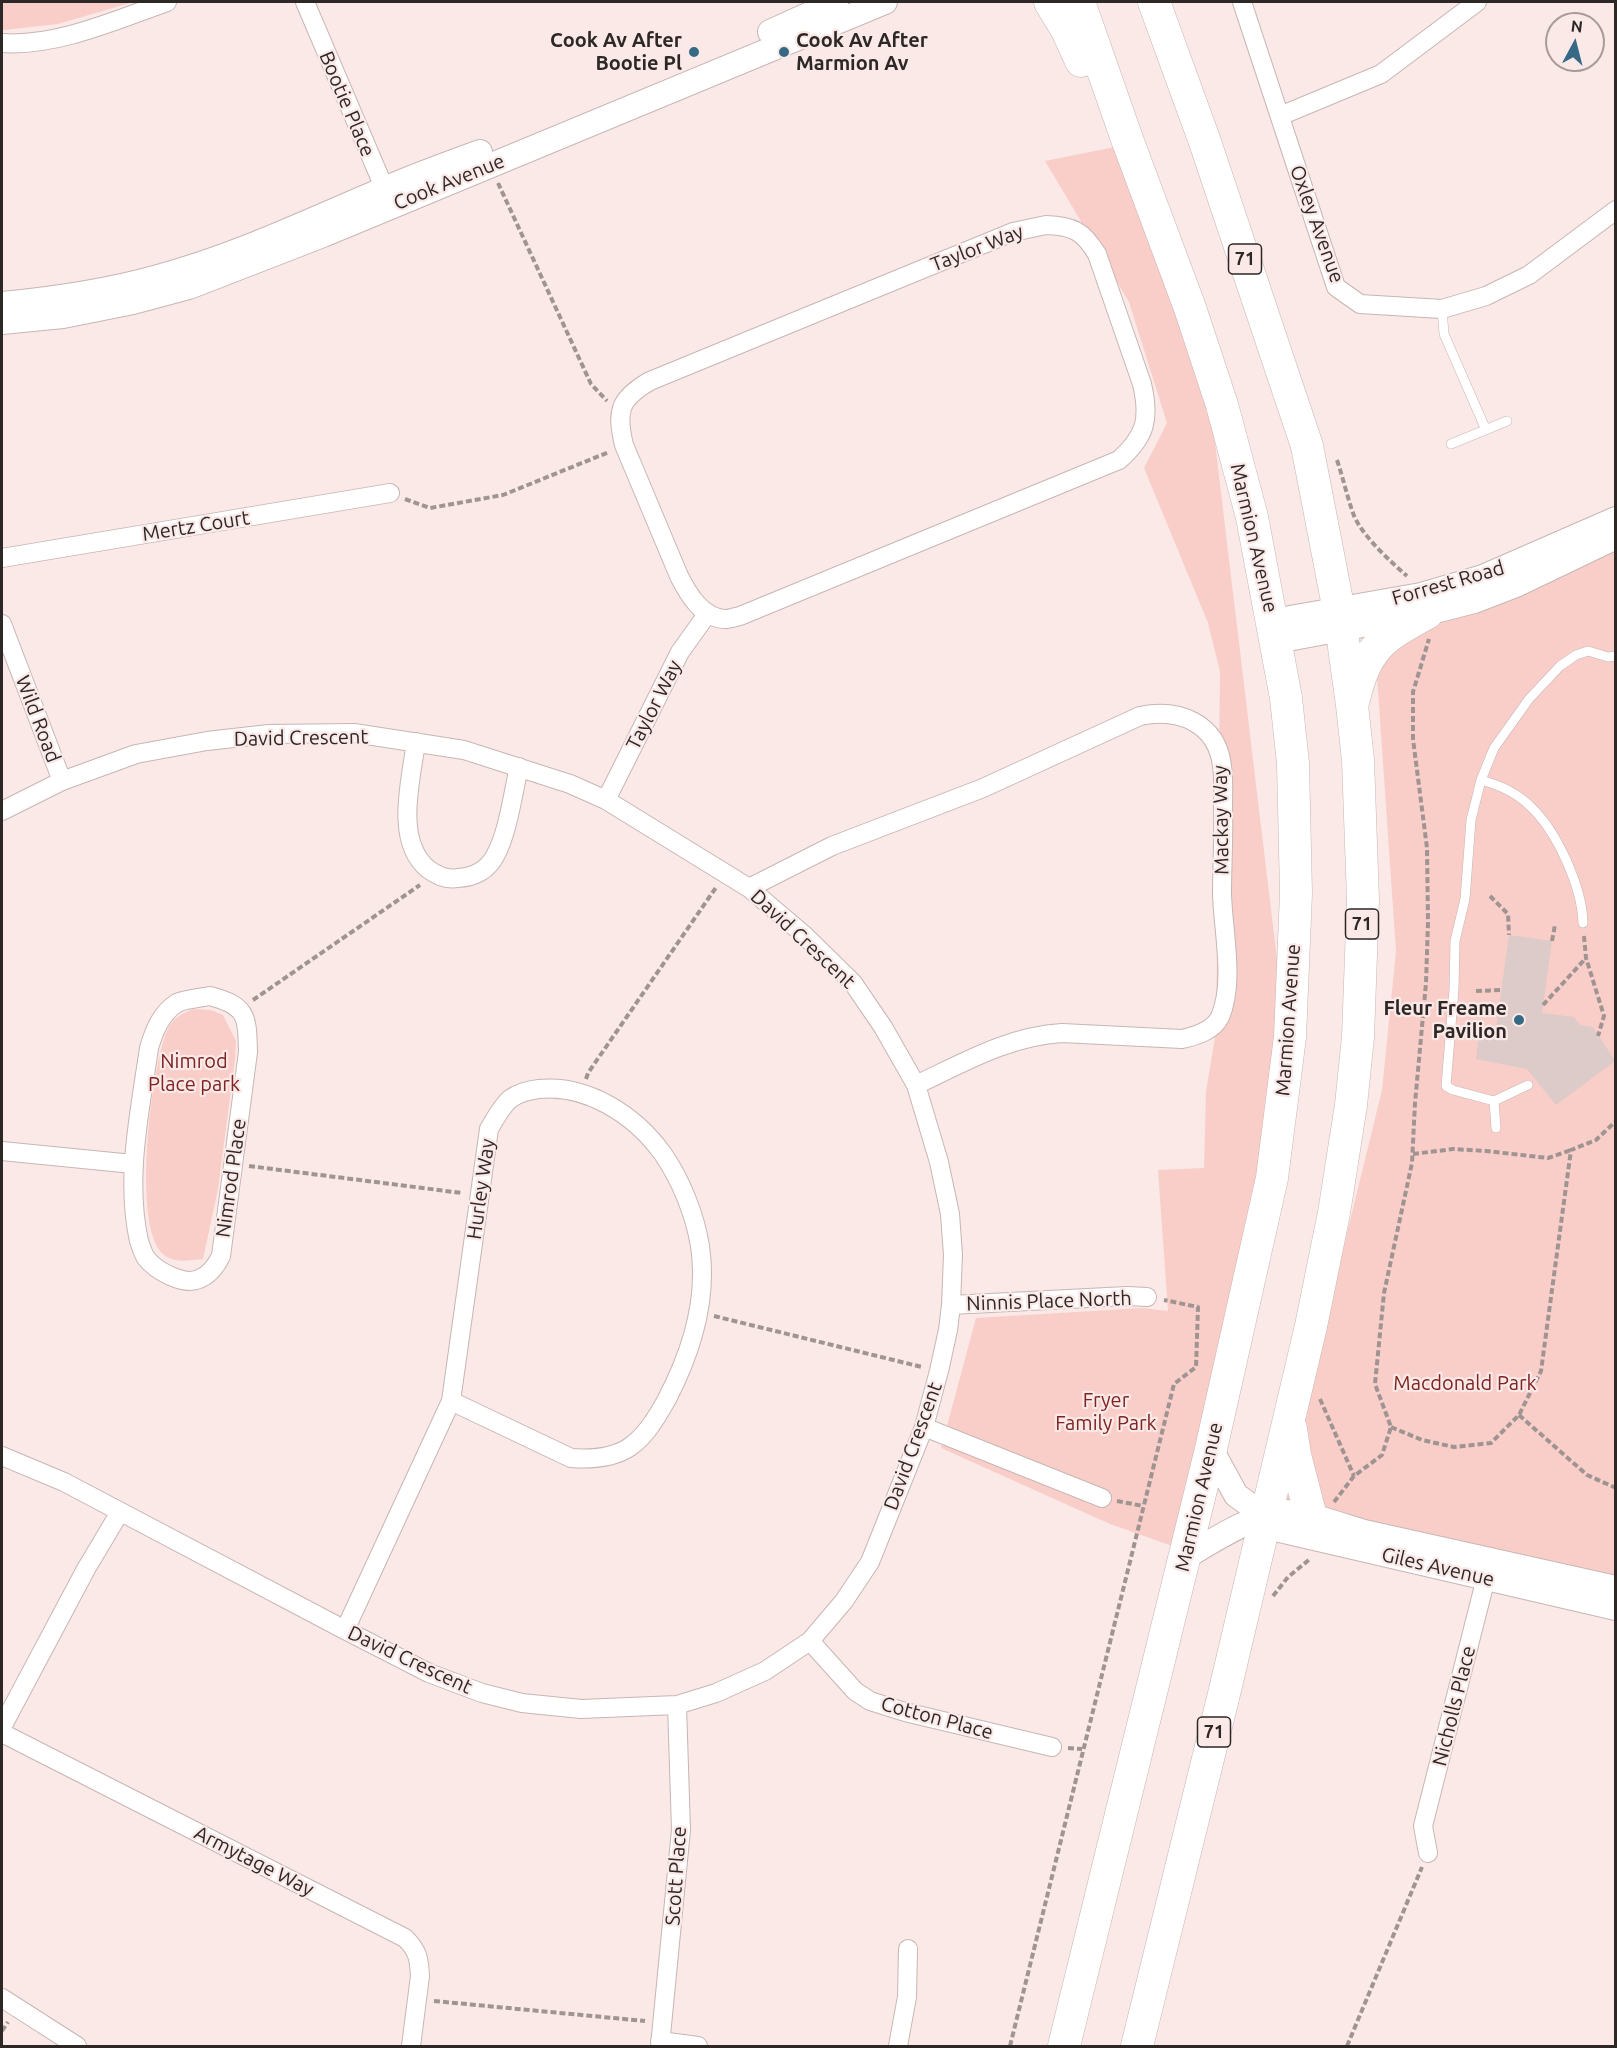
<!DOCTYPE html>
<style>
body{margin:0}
#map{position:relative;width:1617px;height:2048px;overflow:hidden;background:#fae9e7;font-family:Ubuntu,sans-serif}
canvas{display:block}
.frame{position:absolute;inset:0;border:3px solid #2d2726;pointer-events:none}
.north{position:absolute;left:1545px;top:12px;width:60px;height:60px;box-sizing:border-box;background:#fae9e7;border:2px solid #a89b9a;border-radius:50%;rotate:7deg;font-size:16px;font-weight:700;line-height:24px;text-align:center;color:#2d2726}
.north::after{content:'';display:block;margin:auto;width:21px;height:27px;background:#366986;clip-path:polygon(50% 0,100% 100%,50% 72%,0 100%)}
</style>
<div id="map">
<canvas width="1617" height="2048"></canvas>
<div class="frame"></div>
<div class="north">N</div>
</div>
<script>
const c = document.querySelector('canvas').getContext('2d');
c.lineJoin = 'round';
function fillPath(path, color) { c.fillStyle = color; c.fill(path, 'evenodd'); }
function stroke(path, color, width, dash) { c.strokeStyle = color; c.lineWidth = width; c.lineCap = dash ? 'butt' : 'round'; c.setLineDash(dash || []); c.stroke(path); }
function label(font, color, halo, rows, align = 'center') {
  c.font = font + ' Ubuntu,sans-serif'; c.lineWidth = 4.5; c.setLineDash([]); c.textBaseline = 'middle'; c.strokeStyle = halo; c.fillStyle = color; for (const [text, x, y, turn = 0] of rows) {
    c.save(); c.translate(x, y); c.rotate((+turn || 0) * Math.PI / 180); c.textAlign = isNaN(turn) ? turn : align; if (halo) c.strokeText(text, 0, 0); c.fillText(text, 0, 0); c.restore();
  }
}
const green = new Path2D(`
 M2,2H133L58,24L4,30L2,29Z
 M1120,146L1213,426L1288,1051L1178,1548L1110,1524L941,1448L976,1318L1142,1308L1168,1311L1158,1170L1204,1168L1206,1091L1216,1032L1220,672L1208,623L1144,468L1167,423L1129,302L1045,161Z
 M1615,529V1581L1280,1507L1382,1090L1396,951L1374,633Z
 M194,1009L211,1010L223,1015L236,1041L235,1060L218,1189L203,1259C189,1260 176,1264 164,1255C131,1230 151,1067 167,1031C172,1018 181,1014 194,1009Z`);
const building = new Path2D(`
 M1509,935L1552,941L1542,1013L1574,1017L1580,1025L1593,1027L1615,1061L1556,1105L1527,1069L1476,1059L1480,1026L1496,1028Z`);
const path = new Path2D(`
 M1615,2H1616
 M498,183L591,384L607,401
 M1337,460C1343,478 1347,496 1353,513C1360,534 1391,562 1407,576
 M405,499L430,508L503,495L609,452
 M1490,896L1508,914L1509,935
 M1584,936L1586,958L1604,1016L1598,1036
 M1552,941L1555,925
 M1476,991L1502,990
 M253,1000L420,885
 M1543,1005L1586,958
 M586,1079L588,1073L717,886
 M1413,1154L1453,1149L1486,1151L1548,1158L1571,1150
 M249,1166L462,1193
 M714,1316L922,1367
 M1320,1399L1354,1476
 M1519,1415L1587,1475L1616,1488
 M1391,1427L1422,1440L1454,1447L1491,1443L1519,1415L1541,1371L1571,1150L1596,1140L1616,1121
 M1117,1501L1143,1506
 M1334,1502L1354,1476L1382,1455L1391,1427L1375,1384L1384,1293L1412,1163L1415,1103L1426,983L1428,922L1427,848L1413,739V692L1429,639
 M1273,1596L1288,1577L1310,1559
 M1068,1748L1082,1749
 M434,2001L645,2021
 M2,2031L8,2022
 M1010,2046L1174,1384L1196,1367L1198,1307L1164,1300
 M1347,2046L1422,1867`);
const lane = new Path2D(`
 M1442,309L1444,334L1486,430
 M1451,444L1507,421
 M1481,780C1499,785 1516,792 1530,806C1557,831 1582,887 1583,923
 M1528,1085L1494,1101L1453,1090L1446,1086L1454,989L1455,941L1465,899L1471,820L1481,780L1494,748L1529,699L1560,666L1576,655L1588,651L1608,657L1616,656
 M1494,1101L1496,1128`);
const street = new Path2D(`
 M305,2L389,199
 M1242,2L1336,287L1360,304L1442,309L1486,296L1529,275L1616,210
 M2,43C56,47 116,20 167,2
 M1280,116L1381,74L1477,2
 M1046,225C1073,226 1083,231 1097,254L1142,384C1150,419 1146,436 1119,460L740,616C735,617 729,619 725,619C702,618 688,594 679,576L624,445C616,411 619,399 650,381L1013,232Z
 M2,558L390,493
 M2,624L62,781
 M416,742C411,780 394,841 428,869C436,875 447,880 458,878C473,877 487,871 495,856C508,833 513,793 519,767
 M606,800L680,652L708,613
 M2,811L62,781L136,754L207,741L269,734L354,733L464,750L570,784L606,800L749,888L803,934L853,983L883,1027L916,1085L939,1162L950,1214L953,1255L951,1305L948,1330L939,1371L924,1427L870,1562L844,1601L810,1641L765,1671L716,1693L677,1705L581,1709L522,1703L482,1693L429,1673L345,1630L64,1482L2,1456
 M749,888L832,846L983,788L1140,716C1179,708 1217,723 1222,766C1224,779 1223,794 1223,807C1224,836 1222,865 1222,894C1223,931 1235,983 1220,1017C1213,1031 1196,1036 1182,1039L1062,1033C1009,1036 963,1063 916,1085
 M210,996C248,1006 247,1017 248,1052L221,1256C216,1266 210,1275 199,1279C184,1286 156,1271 146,1258C143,1254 141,1246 139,1241C125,1178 140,1111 149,1048C154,1031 161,1013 177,1003C185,999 200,998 210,996Z
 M2,1151L133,1164
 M951,1305L1127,1296L1147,1297
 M924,1427L1102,1498
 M345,1630L451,1401L489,1129C495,1119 501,1107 510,1099C518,1093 530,1090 539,1089C587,1084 635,1115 663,1154C681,1180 695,1215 700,1246C708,1299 691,1353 667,1399C642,1444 625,1462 571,1458L451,1401
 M810,1641L855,1691L870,1701L905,1712L1052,1747
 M2,1727L86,1569L120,1512
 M2,1733L405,1938C418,1951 419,1958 420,1976L411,2046
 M1428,1853L1423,1826L1489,1566
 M2,1998L77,2046
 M660,2041L698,2046
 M660,2046L681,1830L677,1705
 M898,2046L907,1997L908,1949`);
const secondary = new Path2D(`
 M770,32L836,2
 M2,304C54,299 108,291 158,277C236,256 309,221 382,190C414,176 447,164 480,152
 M2,322L63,316L133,302L189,287L323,235L885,2
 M1273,621L1421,595L1483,577L1616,519
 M1277,641L1427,613L1474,601L1518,584L1616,537
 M1211,1449L1236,1495L1265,1516L1280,1530L1616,1608
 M1184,1558C1207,1544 1260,1510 1286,1512C1311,1514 1340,1525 1364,1532L1616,1588`);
const highway = new Path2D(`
 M1050,2L1066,28L1081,61
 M1354,699C1366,647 1382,638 1427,613
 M1291,1429L1295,1455L1311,1517
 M1064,2046L1211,1449L1272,1178L1290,1037L1296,893L1293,763L1286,698L1252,517L1222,405L1190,308L1127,139L1079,2
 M1137,2046L1224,1694L1311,1326L1334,1213L1351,1105L1358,1037L1363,900L1358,760L1352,705L1339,611L1307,446L1205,142L1154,2`);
const markers = [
 [694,52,6,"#366986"],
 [784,52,6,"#366986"],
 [1519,1020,6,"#366986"]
];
const shields = [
 [1245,259,33],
 [1362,924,33],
 [1214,1732,33]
];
const shieldNames = [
 ["71",1245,259],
 ["71",1362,924],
 ["71",1214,1732]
];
const poiNames = [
 ["Cook Av After",682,40],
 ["Bootie Pl",682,63],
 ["Cook Av After",796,40,"left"],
 ["Marmion Av",796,63,"left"],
 ["Fleur Freame",1507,1008],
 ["Pavilion",1507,1031]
];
const streetNames = [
 ["Bootie Place",347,104,67],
 ["Cook Avenue",449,182,-22],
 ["Oxley Avenue",1317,224,70],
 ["Taylor Way",977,248,-21],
 ["Mertz Court",196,526,-9],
 ["Marmion Avenue",1254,538,77],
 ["Forrest Road",1448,583,-16],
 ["Taylor Way",654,705,-63],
 ["Wild Road",38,719,69],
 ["David Crescent",301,738,-1],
 ["Mackay Way",1221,820,-91],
 ["David Crescent",803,939,43],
 ["Marmion Avenue",1288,1020,-86],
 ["Nimrod Place",231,1178,-82],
 ["Hurley Way",481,1189,-82],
 ["Ninnis Place North",1049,1301,-2],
 ["David Crescent",913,1446,-70],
 ["Marmion Avenue",1199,1497,-77],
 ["Giles Avenue",1438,1567,13],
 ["David Crescent",410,1660,25],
 ["Nicholls Place",1454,1706,-76],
 ["Cotton Place",937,1718,15],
 ["Armytage Way",254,1861,27],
 ["Scott Place",676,1876,-86]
];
const parkNames = [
 ["Nimrod",194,1061],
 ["Place park",194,1084],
 ["Macdonald Park",1465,1383],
 ["Fryer",1106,1400],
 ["Family Park",1106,1423]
];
fillPath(green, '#f9cec9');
fillPath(building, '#dccbc9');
stroke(lane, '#c7b6b4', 10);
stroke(street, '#c7b6b4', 20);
stroke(secondary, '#c7b6b4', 26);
stroke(highway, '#c7b6b4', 33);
stroke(path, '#a09492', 4, [6, 3]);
stroke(lane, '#fff', 9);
stroke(street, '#fff', 18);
stroke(secondary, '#fff', 24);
stroke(highway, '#fff', 32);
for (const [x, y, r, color] of markers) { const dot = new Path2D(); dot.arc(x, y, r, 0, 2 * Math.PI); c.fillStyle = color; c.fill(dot); stroke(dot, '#fae9e7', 2); }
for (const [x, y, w] of shields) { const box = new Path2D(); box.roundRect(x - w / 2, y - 15, w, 30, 4.5); c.fillStyle = '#fae9e7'; c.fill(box); stroke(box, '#2d2726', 1.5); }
label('bold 18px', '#2d2726', null, shieldNames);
label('bold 20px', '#2d2726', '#fae9e7', poiNames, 'right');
label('20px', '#2d2726', '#fae9e7', streetNames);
label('20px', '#7d2322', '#fae9e7', parkNames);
</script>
